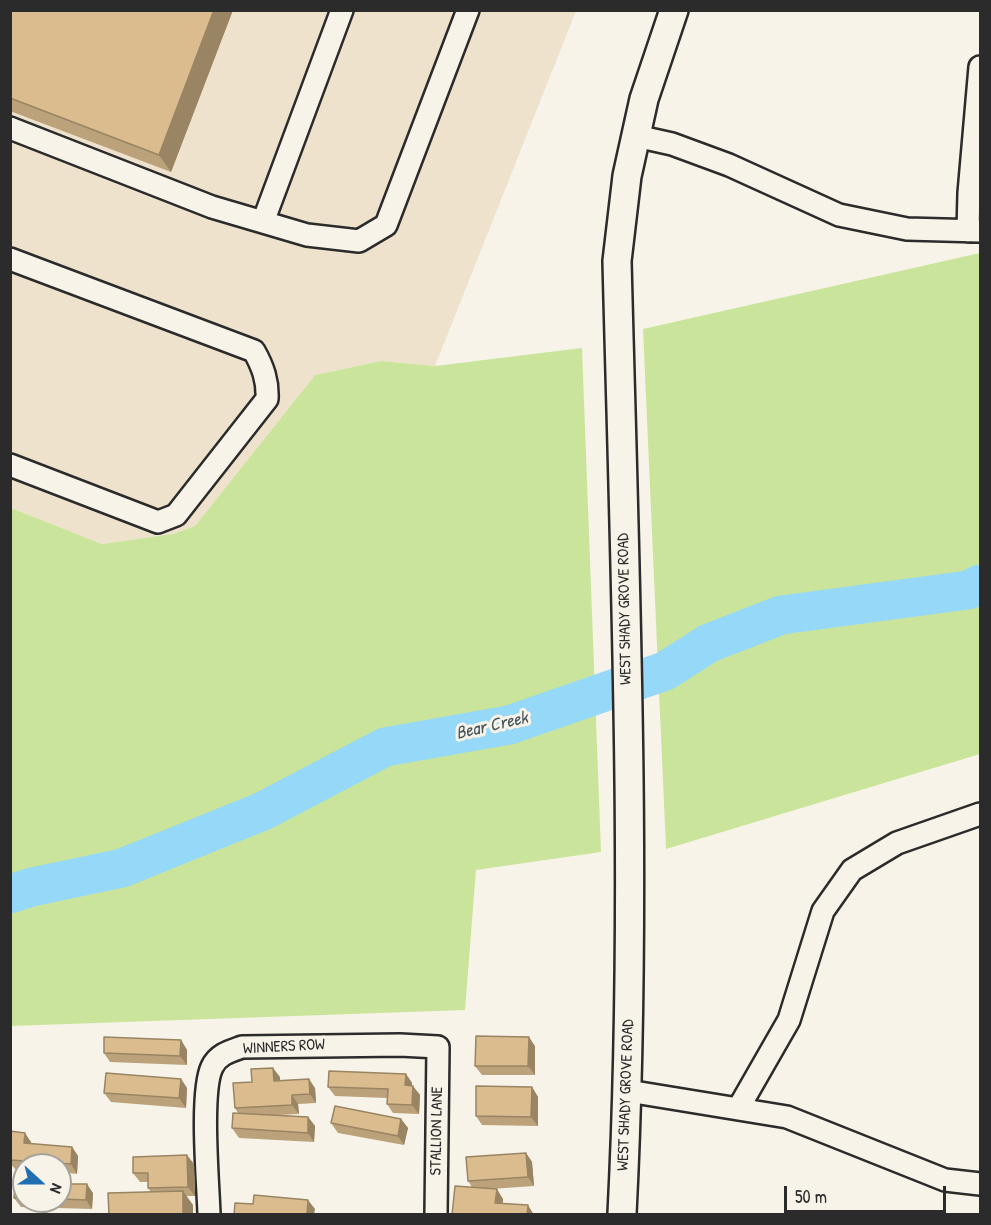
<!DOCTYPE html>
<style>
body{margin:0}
#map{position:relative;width:991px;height:1225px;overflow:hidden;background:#f7f3e8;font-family:"Patrick Hand",sans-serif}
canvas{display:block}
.frame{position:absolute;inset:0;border:12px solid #2b2b2b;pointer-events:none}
.north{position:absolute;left:12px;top:1153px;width:60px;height:60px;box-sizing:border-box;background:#f7f3e8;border:2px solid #a5a39c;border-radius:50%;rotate:111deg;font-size:16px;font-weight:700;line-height:24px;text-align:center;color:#2b2b2b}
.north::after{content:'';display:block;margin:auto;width:21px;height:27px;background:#1f6fb2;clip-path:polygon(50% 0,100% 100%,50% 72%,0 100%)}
.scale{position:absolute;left:784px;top:1186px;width:162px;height:27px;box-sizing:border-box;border:3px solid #2b2b2b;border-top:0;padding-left:8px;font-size:18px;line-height:21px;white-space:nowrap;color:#2b2b2b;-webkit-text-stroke:4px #f7f3e8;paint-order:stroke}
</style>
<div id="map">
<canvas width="991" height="1225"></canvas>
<div class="frame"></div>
<div class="north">N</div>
<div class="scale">50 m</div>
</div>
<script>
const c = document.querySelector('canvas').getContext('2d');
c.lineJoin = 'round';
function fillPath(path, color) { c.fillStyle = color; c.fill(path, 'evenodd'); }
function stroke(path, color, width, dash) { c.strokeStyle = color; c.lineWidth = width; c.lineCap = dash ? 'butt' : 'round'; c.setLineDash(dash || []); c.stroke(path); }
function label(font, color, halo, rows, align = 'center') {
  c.font = font + ' "Patrick Hand",sans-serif'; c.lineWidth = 6; c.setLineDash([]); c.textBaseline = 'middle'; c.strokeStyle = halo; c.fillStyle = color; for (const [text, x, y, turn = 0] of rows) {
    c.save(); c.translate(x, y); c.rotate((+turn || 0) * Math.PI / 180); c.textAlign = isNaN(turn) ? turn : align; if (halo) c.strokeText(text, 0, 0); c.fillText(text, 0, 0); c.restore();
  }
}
const built = new Path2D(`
 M10,11H576L435,366L381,361L315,375L195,526L173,534L102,544L11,508Z`);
const green = new Path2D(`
 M980,253V754L666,849L643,329Z
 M582,348L601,852L476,870L465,1010L11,1026V508L102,544L173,534L195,526L315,375L381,361L435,366Z`);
const river = new Path2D(`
 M10,894L32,887L122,868L263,811L385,747L509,725L665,671L709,643L781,615L968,590L980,584`);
const minor = new Path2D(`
 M10,128L212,207L307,235L359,241L386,225L468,10
 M636,136L672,144L729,165L839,215L907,229L980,231
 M263,222L342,10
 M968,231L969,193L980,67
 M10,259L254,351C263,367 268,381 267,399L176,515L158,522L10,465
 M628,1091L787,1117L945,1180L980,1184
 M738,1109L789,1020L823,911L852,870L897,843L980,814
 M209,1214C208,1183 200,1092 212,1067C218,1054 231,1051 242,1047L400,1045L438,1047L436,1214`);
const major = new Path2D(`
 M622,1214C638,897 625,578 617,261L627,176L644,99L674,10`);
const wall = new Path2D(`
 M10,10H233L171,172L10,111Z
 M181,1040L187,1050V1065L110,1062L104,1053Z
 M535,1046V1075H482L475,1066Z
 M406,1074L412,1083V1086L420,1095L419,1114L393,1113L387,1104V1098L335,1096L328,1087Z
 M280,1077V1080L315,1088L316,1103L298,1104L299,1114L278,1115L308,1117L315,1126L314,1142L239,1138L232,1128L238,1113L235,1108L252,1082Z
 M181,1079L187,1088L186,1108L111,1102L104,1093Z
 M532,1087L538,1097V1126L482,1125L476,1116Z
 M401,1119L408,1128L404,1145L338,1133L331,1123Z
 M10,1131L31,1142V1144L72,1147L78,1156L77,1174L60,1172V1165H24V1170L15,1169L10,1163Z
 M526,1153L532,1162L534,1186L491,1189L503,1199V1203L452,1215L472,1187L468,1181Z
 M194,1164L195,1196H186L193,1205L151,1192L148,1188V1182H140L133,1173Z
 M24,1183V1201H60V1184L93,1193L92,1209L21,1207L14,1198Z`);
const shadedWall = new Path2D(`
 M214,10H233L171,172L159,155Z
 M529,1037L535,1046V1075L528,1066Z
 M181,1040L187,1050V1065L180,1056Z
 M273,1068L280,1077V1090L274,1081Z
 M406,1074L412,1083V1095L405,1085Z
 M181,1079L187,1088L186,1108L179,1098Z
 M309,1079L315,1088L316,1103L310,1094Z
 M413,1086L420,1095L419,1114L412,1105Z
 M532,1087L538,1097V1126L531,1117Z
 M292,1095L298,1104L299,1114L292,1105Z
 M308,1117L315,1126L314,1142L308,1133Z
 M401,1119L408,1128L404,1145L398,1136Z
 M25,1133L31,1142L30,1152L24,1143Z
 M72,1147L78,1156L77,1174L71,1164Z
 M526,1153L532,1162L534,1186L528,1177Z
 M187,1155L194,1164L195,1196L188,1187Z
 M87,1184L93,1193L92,1209L86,1200Z
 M497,1189L503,1199L502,1212L495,1203Z
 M183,1191L193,1205V1215H183Z
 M308,1200L315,1209L314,1215H307Z
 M528,1205L534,1215H527Z`);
const building = new Path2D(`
 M10,10H214L159,155L10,98Z
 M476,1036L529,1037L528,1066H475Z
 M104,1037L181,1040L180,1056L104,1053Z
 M273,1068L274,1081L309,1079L310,1094L292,1095V1105L235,1108L233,1083L252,1082L251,1069Z
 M329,1071L406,1074L405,1085L413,1086L412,1105L387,1104L388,1089L328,1087Z
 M106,1073L181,1079L179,1098L104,1093Z
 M476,1086L532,1087L531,1117L476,1116Z
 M335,1106L401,1119L398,1136L331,1123Z
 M233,1113L308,1117V1133L232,1128Z
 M10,1131L25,1133L24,1143L72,1147L71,1164L10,1160Z
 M526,1153L528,1177L468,1181L466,1157Z
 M187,1155L188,1187L148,1188V1173H133V1157Z
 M15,1183H24V1198H14Z
 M60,1184H87L86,1200L60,1199Z
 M455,1186L497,1189L495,1203L528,1205L527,1215H452Z
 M183,1191V1215H109L108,1193Z
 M254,1195L308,1200L307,1215H234L235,1203L253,1204Z`);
const streetNames = [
 ["WEST SHADY GROVE ROAD",625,609,-91],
 ["WINNERS ROW",284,1047,-3],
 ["WEST SHADY GROVE ROAD",626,1095,-88],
 ["STALLION LANE",437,1131,-89]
];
const waterNames = [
 ["Bear Creek",492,726,-13]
];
fillPath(built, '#eee2cd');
fillPath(green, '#cae59b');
stroke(river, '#95d8f7', 39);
stroke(minor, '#2b2b2b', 26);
stroke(major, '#2b2b2b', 32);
stroke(minor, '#f7f3e8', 21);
stroke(major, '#f7f3e8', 27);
fillPath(wall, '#bba27a');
fillPath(shadedWall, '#998463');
fillPath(building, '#dabc8e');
stroke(building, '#998463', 1.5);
label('16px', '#2b2b2b', '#f7f3e8', streetNames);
label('italic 18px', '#46565e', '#f7f3e8', waterNames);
</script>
